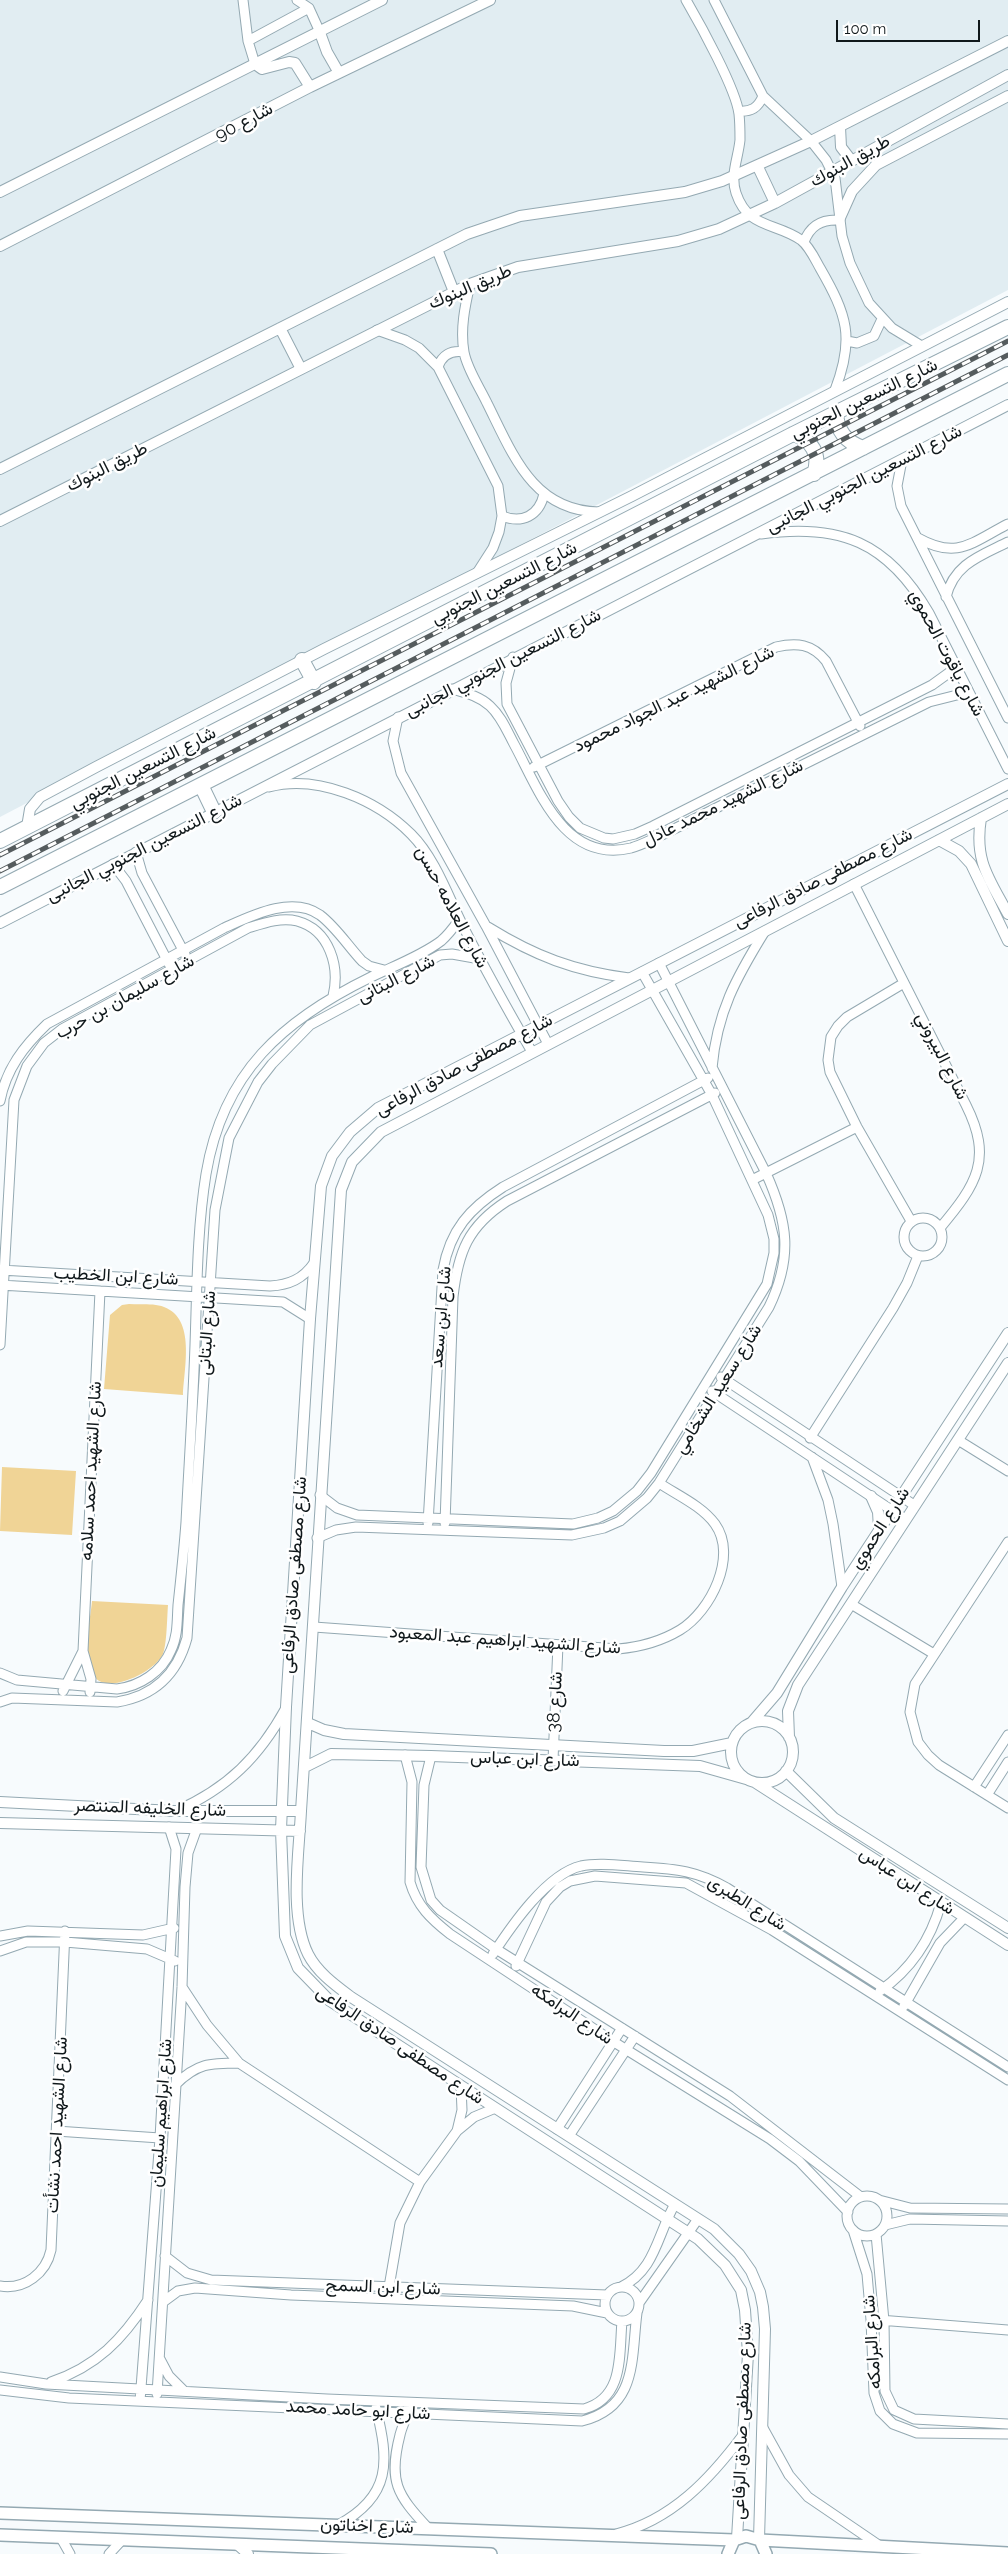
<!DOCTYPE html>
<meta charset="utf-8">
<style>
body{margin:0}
#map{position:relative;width:1008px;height:2554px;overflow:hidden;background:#f7fbfd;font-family:Raleway,sans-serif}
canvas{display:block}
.scale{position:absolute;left:836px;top:20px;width:144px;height:22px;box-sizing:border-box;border:2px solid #10181b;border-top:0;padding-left:6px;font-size:15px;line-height:18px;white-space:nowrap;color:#10181b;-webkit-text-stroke:4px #fff;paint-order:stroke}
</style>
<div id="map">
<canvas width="1008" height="2554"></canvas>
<div class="scale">100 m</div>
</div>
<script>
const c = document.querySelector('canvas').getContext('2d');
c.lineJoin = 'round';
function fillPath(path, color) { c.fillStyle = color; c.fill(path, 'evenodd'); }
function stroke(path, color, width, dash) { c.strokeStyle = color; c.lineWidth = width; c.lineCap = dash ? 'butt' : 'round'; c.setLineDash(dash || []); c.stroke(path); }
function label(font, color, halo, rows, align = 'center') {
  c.font = font + ' Raleway,Vazirmatn,sans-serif'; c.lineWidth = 5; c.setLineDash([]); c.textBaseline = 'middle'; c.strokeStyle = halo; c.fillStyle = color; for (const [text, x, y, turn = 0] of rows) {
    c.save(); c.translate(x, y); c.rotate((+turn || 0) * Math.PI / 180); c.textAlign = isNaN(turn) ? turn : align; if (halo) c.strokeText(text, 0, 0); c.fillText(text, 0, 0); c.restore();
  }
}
const built = new Path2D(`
 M0,0H1008V290L0,817Z`);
const green = new Path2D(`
 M129,1304C140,1305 154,1303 164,1307C196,1319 184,1368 183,1395L104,1389L110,1315L122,1305Z
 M2,1467L76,1471L72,1535L0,1531Z
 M92,1601L168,1605C167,1618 167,1643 163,1654C156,1671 107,1696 94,1676C81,1657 90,1623 92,1601Z`);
const minor = new Path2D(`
 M243,0L248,41L255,64
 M297,0L309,8L319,30
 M686,0C700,24 736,89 739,114C740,123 740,132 740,140C738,159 730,175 736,193C748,229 775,222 801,240C809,246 815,259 820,268C847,315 855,338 835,390
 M714,0L763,96L811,141L826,160L835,178L842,236L850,263L869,303L892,328L920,345
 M248,41L309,8
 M739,111C751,112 758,108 763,96
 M804,242C810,226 821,219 839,220
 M470,284C465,306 460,329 464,352C467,369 480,388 487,403C513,455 533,511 599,512
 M377,330L405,340L419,348L438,367L498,486L502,516L499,532L493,548L477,573
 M847,341L857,343L874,336L882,319
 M438,367C442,355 451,350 464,352
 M902,460L897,486L901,506L1008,718
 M502,516C522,524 539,516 544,494
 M761,534C840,523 888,542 929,613L1008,769
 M918,538C957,560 971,543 1008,524
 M946,597C954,564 980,556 1008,542
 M513,657L506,683L507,704L558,801L569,817L580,828L604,838L613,839L635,834L653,826L932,685L957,667
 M452,689C466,693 479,696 490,706C501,716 507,731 514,744C539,790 564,864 631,848C642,845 652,839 662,835L929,702L969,692
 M398,717L393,741L401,773L486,926L548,1044
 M534,767L776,647C797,642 812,644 826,661L860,726
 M269,787C318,774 377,800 411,834C436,859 449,899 465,930C486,971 509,1012 532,1052
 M136,852L142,873L185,954
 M113,864L126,881L169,964
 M854,884L966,1105C993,1159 977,1184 940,1228
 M488,927C535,956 574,971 629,978
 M904,983L847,1017L838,1026L831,1037L828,1060L830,1072L857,1127L911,1221
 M712,1068C717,1012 736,978 765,931
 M0,1101C6,1069 24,1046 47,1024L224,928C251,916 292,895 320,915C336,927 348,946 362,961L369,966L384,970
 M752,1180L857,1127
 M904 1237a19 19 0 1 1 38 0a19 19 0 1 1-38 0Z
 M1,1270L270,1286C289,1285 303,1279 314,1263
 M0,1285L283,1302L310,1319
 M0,1345L14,1100L27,1066L44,1043L62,1029L248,928C264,923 281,917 297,921C330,930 340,967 333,996
 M721,1377L914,1505
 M712,1391L905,1519
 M810,1438L893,1308L907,1283L918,1256
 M958,1440L1008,1471
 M812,1457L828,1500L833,1524L842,1587
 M320,1495L337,1508L357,1515L573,1524L598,1518L613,1511L637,1491L651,1473L767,1284L774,1253V1239L768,1215L712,1095L642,972
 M428,1523L443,1270C450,1230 470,1208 503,1187L708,1078
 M445,1523L453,1297C458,1252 468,1226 507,1201L715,1093
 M317,1538L336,1530L356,1527L572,1535L604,1528L620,1521L647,1498L659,1483L769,1307C793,1257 788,1222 766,1173L659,963
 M1008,1542L915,1684L910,1712L918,1742L928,1755L939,1765L1008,1808
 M851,1604L934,1654
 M314,1627L618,1649C641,1647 660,1642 680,1630C711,1611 738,1556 715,1524C702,1506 677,1495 659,1483
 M0,1673L17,1680L117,1689C140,1686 162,1672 171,1650C178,1636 177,1620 178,1605C181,1577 184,1550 186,1522C189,1463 193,1404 195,1345C197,1288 197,1230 206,1174C223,1072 283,1020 371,977C394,966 421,956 441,941C448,935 454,927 459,920
 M63,1691L83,1651
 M90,1692L91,1679L83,1651L100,1291
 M0,1702L12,1698L117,1702C154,1696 177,1675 187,1638L215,1210L229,1138L258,1082L272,1064L310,1025L440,955L452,954L480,959
 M405,1755L412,1782L410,1882C417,1906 431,1919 450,1934L614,2042L770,2139L799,2161L848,2212
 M431,1756L424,1785L421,1867L431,1900L440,1910L496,1949L730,2096L861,2197
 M553,1760L558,1645
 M974,1787L1008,1735
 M987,1795L1008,1762
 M176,1811C228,1788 259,1757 286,1708
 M0,1936L28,1931L143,1935L174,1928
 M0,1951L26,1942H65L147,1949L175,1961
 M493,1954C512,1925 547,1874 581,1866C600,1862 624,1866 643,1867C677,1869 697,1871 727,1888L1008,2067
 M516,1966L546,1902L560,1887L570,1881L595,1876L686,1883L772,1930L1008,2080
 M182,1987L207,2025L239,2063L420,2182
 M880,1991C910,1970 931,1939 941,1903
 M904,2006L940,1943L964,1918
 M175,2085C197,2063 210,2063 239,2063
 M557,2129L622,2028
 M56,2131L160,2138
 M457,2131L462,2110L461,2087
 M569,2136L635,2036
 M847 2216a20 20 0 1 1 40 0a20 20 0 1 1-40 0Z
 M879,2200L910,2208L1008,2209
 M885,2225L910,2219L1008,2221
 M853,2230L867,2274L871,2320L874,2393L880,2411L893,2424L917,2433L1008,2434
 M876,2234L884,2321L885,2391L894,2410L914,2419L1008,2424
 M165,2256L187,2273L211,2280L607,2295
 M0,2286C25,2290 46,2273 51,2250L65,1931
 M605 2304a17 17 0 1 1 34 0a17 17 0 1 1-34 0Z
 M389,2287L400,2223L420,2182L457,2131L474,2117L493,2109
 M621,2287C656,2270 657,2234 675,2204
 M163,2302L178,2291L195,2288L291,2295L573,2306L607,2313
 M639,2303L698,2219
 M879,2320L1008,2330
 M160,2359L169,2376L184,2391
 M0,2377L46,2384L327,2399L584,2409C624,2398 619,2356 622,2321
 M51,2382C97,2366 122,2340 148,2300
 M0,2390L69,2398L582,2421C638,2407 631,2359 637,2313
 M157,2394L182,1987L185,1887L188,1853L197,1828
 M140,2401L160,2138L176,1849L169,1827
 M408,2409C407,2418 402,2426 400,2435C388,2481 397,2495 428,2528
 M763,2428L789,2475L808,2497L880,2546
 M338,2525C392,2496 389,2461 376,2408
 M616,2534C672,2520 710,2479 743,2435
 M61,2538L70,2554
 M109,2554L122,2540`);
const tertiary = new Path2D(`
 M319,30L327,52L339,73
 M255,64L262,69L289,62L295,63L310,87
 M840,127L841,147L851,160
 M758,167L775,203
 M0,192L382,0
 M839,220L852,191L876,165L1008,96
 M0,246L310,87L490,0
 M437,249L454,292
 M280,328L301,369
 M0,469L467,234L520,216L685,192L722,181L811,141L1008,41
 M0,521L470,284L518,267L678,241L719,229L775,203L1008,75
 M981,818C974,861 989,878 1008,914
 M27,827L30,809L40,797L96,767L324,649L632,496L1008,302
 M939,840L959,851L971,864L1008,941
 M0,923L1008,405
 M871,1496L878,1512L879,1529
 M731 1752a31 31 0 1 1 62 0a31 31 0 1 1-62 0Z
 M752,1722L777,1693L842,1587L1008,1333
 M308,1723L324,1730L344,1734L664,1751H693L732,1743
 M789,1737L788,1711L798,1685L1008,1363
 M305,1767L331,1754L431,1756L700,1766L746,1779
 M786,1771L834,1818L1008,1928
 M756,1783L1008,1945
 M0,1802L174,1811H301
 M0,1823L300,1831
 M737,2538L748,2354L745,2310L741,2290L725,2265L698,2239L330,2001L298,1968L285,1936L281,1830L286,1707L310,1319L321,1186L332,1156L350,1132L378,1108L1008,784
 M759,2539L765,2329L763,2307L760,2292L751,2271L739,2254L714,2229L351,1997C335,1985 317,1972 308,1954C289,1915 299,1853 301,1811L341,1190L352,1162L381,1132L1008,804
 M237,2544L248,2554`);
const secondary = new Path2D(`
 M0,2513L734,2540
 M0,2535L491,2554
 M760,2540L1008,2553
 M728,2554L734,2540L746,2536L760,2540L766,2554`);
const trunk = new Path2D(`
 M836,413C837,431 846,442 863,448
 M793,434C812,439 821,455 814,474
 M302,660L314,682
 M201,785L214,812
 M0,841L793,434L1008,327
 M0,887L1008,374`);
const rail = new Path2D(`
 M0,855L1008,341
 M0,871L1008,355`);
const streetNames = [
 ["شارع 90",244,122,-28],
 ["طريق البنوك",850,161,-29],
 ["طريق البنوك",470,287,-23],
 ["شارع التسعين الجنوبي",864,399,-26],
 ["طريق البنوك",107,467,-27],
 ["شارع التسعين الجنوبي الجانبى",864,479,-27],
 ["شارع التسعين الجنوبي",504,583,-27],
 ["شارع ياقوت الحموي",947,653,62],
 ["شارع التسعين الجنوبي الجانبى",503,663,-27],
 ["شارع الشهيد عبد الجواد محمود",674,699,-26],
 ["شارع التسعين الجنوبي",143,768,-27],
 ["شارع الشهيد محمد عادل",723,803,-26],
 ["شارع التسعين الجنوبي الجانبى",144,848,-27],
 ["شارع مصطفى صادق الرفاعى",823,878,-27],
 ["شارع العلامه حسن",452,907,62],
 ["شارع البتانى",396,979,-27],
 ["شارع سليمان بن حرب",125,997,-29],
 ["شارع البيروني",942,1056,63],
 ["شارع مصطفى صادق الرفاعى",464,1065,-28],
 ["شارع ابن الخطيب",116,1276,3],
 ["شارع ابن سعد",441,1317,-85],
 ["شارع البتانى",207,1333,-86],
 ["شارع سعيد الشخامي",718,1389,-58],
 ["شارع الشهيد احمد سلامه",91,1471,-87],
 ["شارع الحموي",880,1528,-57],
 ["شارع مصطفى صادق الرفاعى",294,1575,-86],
 ["شارع الشهيد ابراهيم عبد المعبود",505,1640,4],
 ["شارع 38",555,1702,-87],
 ["شارع ابن عباس",525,1759,2],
 ["شارع الخليفه المنتصر",150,1808,2],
 ["شارع ابن عباس",907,1881,33],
 ["شارع الطبرى",747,1903,32],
 ["شارع البرامكه",572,2014,34],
 ["شارع مصطفى صادق الرفاعى",400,2045,34],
 ["شارع ابراهيم سليمان",161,2113,-86],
 ["شارع الشهيد احمد نشأت",57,2125,-87],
 ["شارع ابن السمح",383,2287,2],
 ["شارع البرامكه",872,2342,-94],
 ["شارع ابو حامد محمد",358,2410,3],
 ["شارع مصطفى صادق الرفاعى",742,2421,-88],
 ["شارع اخناتون",367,2526,2]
];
fillPath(built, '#e1edf2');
fillPath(green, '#f0d496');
stroke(minor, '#94a9b2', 11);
stroke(tertiary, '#94a9b2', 12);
stroke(secondary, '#94a9b2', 14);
stroke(trunk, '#94a9b2', 16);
stroke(minor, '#fff', 9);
stroke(tertiary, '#fff', 10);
stroke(secondary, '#fff', 11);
stroke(trunk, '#fff', 14);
stroke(rail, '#555c5e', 5);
stroke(rail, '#fff', 3, [9]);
label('18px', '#10181b', '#fff', streetNames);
</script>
